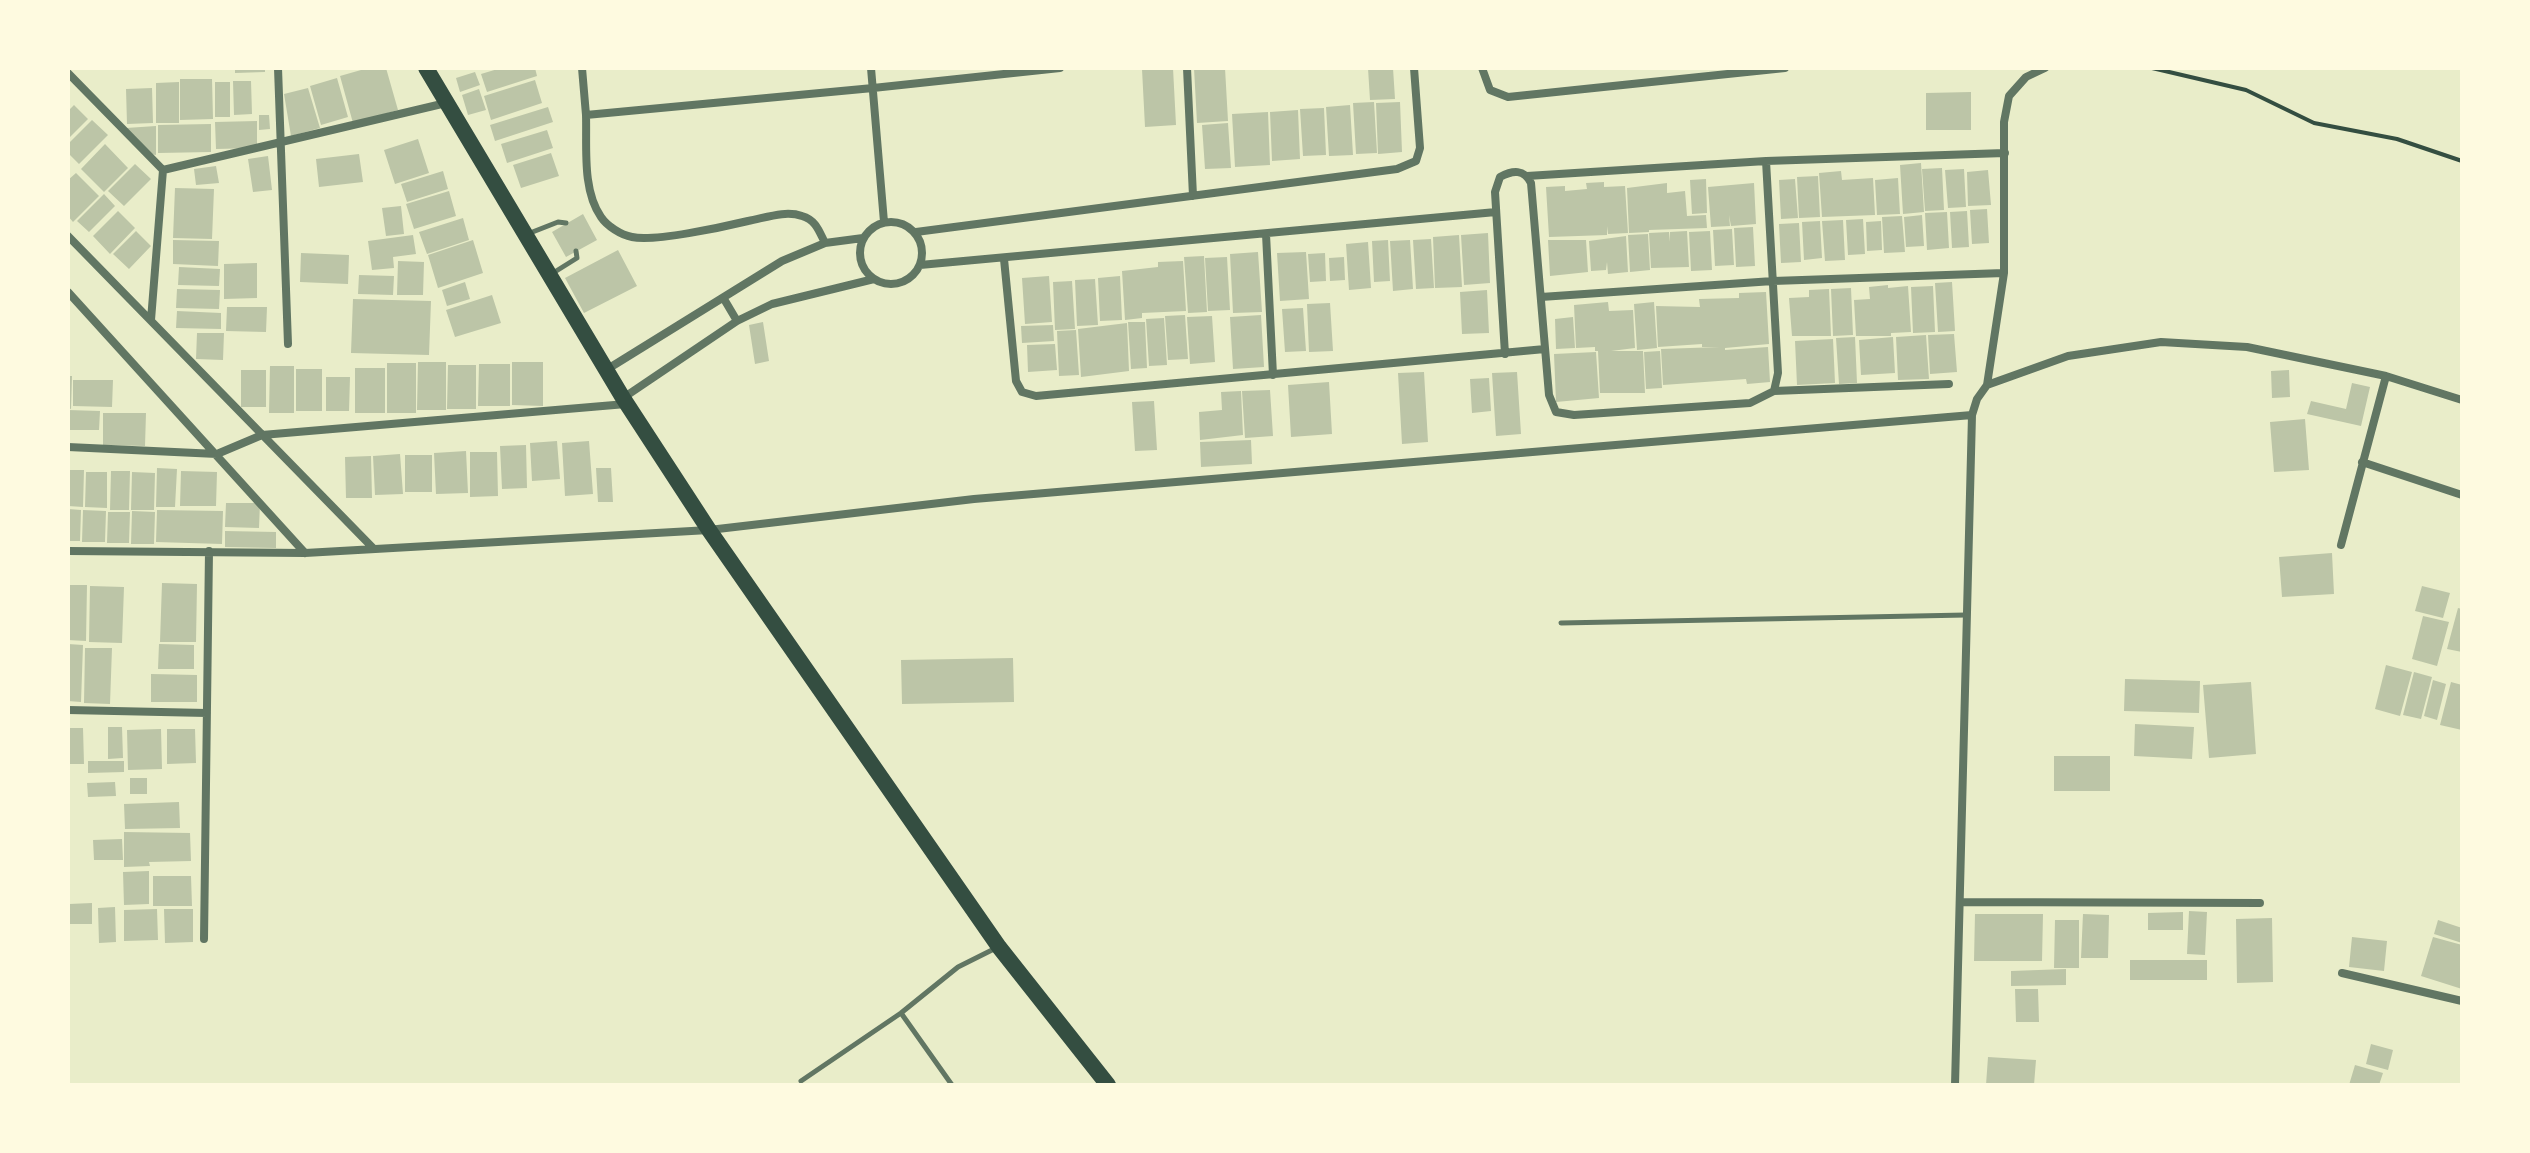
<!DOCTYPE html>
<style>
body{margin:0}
#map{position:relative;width:2530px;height:1153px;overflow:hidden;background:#e9edc9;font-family:"Crimson Pro",serif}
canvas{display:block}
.frame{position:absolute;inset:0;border:70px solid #fefae0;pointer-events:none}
</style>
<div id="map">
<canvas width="2530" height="1153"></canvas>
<div class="frame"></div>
</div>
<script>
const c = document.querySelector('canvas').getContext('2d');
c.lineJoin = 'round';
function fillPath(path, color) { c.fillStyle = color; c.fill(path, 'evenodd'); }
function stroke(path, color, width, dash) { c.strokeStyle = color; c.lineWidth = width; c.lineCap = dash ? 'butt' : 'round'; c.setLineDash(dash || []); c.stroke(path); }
const building = new Path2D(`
 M235,68H265V72L235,73Z
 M368,68H386L398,110L353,123L340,76Z
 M501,68H535L537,76L487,92L481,74Z
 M1173,68L1176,125L1145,127L1142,69Z
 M1194,68H1225L1228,121L1197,123Z
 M1368,68H1393L1395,99L1370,100Z
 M475,72L480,85L460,92L456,78Z
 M337,78L348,117L321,125L310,86Z
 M180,79H212L213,119L180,120Z
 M535,80L542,103L491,120L484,96Z
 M233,81H251L252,114L234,115Z
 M179,82V123H156V83Z
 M215,82H230V117H215Z
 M152,88L153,123L127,124L126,89Z
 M308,88L320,128L291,136L284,94Z
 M479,89L486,110L468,115L462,95Z
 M1971,92V130H1926V93Z
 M1374,102L1377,153L1356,154L1353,103Z
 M1400,102L1402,152L1378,154L1376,103Z
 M74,105L88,119L68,139V111Z
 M1350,105L1353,155L1329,156L1326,107Z
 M548,107L553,122L495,141L490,125Z
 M1324,108L1326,155L1303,156L1300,109Z
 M1298,110L1300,159L1272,161L1270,112Z
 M1268,112L1270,165L1235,167L1232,114Z
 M259,115H269L270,129L259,130Z
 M92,120L108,135L79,164L68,153V144Z
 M257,121V148L216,149L215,122Z
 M1228,123L1231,168L1205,169L1202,125Z
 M211,124V152L158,153V125Z
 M156,126V155L150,154L126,128Z
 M547,130L553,148L507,163L501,144Z
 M418,139L429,173L395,184L384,150Z
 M105,144L128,168L104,192L81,169Z
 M551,153L559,176L521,188L513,165Z
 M359,154L363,182L319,187L316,159Z
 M268,156L272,190L253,192L248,159Z
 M1921,163L1924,212L1903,214L1900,165Z
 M135,164L151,179L124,206L108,191Z
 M216,166L219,183L196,185L194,169Z
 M1942,168L1944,210L1925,211L1922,169Z
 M1964,169L1966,207L1948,208L1945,170Z
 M1988,170L1991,205L1968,206L1967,172Z
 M443,171L448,189L407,202L401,184Z
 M1841,171L1842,180L1873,178L1875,215L1822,217L1819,173Z
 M76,173L99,196L73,222L68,216V180Z
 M1818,176L1820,217L1799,218L1797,177Z
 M1898,178L1900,214L1877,215L1875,180Z
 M1706,179L1707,213L1692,214L1690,180Z
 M1795,179L1798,218L1781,219L1779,180Z
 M1604,182V187L1625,186L1628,233L1608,234L1607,226V235L1549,237L1546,187L1565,186V191L1587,189L1586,183Z
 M1667,183V193L1685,191L1687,216L1706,215L1707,228L1649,230V232L1629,233L1627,188Z
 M1754,183L1756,224L1731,226L1729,215L1730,226L1711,227L1708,187Z
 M175,188L214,189L212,239L173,238Z
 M449,191L456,216L414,229L406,204Z
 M104,194L115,206L89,232L77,221Z
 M401,206L404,234L386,236L382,208Z
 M1987,209L1989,243L1972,244L1970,210Z
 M118,211L135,228L110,254L93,236Z
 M1967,211L1969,247L1952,248L1950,212Z
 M1947,212L1949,248L1927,250L1925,213Z
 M583,214L597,240L566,257L552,232Z
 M1922,215L1924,246L1906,247L1904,217Z
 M1902,216L1905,252L1884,253L1882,217Z
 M463,218L469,240L427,254L419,232Z
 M1863,219L1865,254L1848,255L1846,220Z
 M1843,220L1845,260L1825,261L1822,221Z
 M1820,221L1822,258L1804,260L1802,222Z
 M1881,221L1882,250L1867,251L1866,222Z
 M1799,223L1801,262L1781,263L1779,224Z
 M1753,227L1755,266L1736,267L1734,228Z
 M1732,229L1734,265L1715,266L1713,230Z
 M136,231L151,246L129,269L113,254Z
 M1687,231L1689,267L1651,268L1649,233L1669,232L1670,242V232Z
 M1710,231L1712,270L1691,271L1689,232Z
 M1488,233L1490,283L1464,285L1461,235Z
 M1648,234L1650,270L1630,272L1628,235Z
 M413,235L416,254L393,257L394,268L372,270L368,241Z
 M1459,235L1462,287L1435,288L1433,237Z
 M1626,236L1628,272L1608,274L1607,262L1606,270L1591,271L1589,241Z
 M1431,239L1434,288L1416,289L1413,240Z
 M173,240L219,241L218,266L173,264Z
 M473,240L483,273L438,288L428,255Z
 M1388,240L1390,281L1374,282L1372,241Z
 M1410,240L1413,289L1393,291L1390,241Z
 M1548,240H1586L1588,272L1550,276Z
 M1368,242L1371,288L1349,290L1346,244Z
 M618,250L637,286L584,313L565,278Z
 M1258,252L1262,312L1233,313L1230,254Z
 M1306,252L1309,299L1280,301L1277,253Z
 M301,253L349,255L348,284L300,282Z
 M1325,253L1326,281L1310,282L1308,254Z
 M1204,256L1207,312L1188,313L1184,257Z
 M1227,257L1230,310L1208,311L1205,258Z
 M1344,257L1345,280L1330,281L1329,258Z
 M398,261L424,262L423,295H397Z
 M1183,261L1186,311L1142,313V318L1125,320L1122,271L1158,267V262Z
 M257,263V298L224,299V264Z
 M179,267L220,269L219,286L178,285Z
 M359,275L394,276L393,295L358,294Z
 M1049,276L1052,322L1025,324L1022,278Z
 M1120,276L1122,320L1100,321L1098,278Z
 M1095,279L1098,325L1077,326L1075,280Z
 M1072,281L1075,329L1055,330L1053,282Z
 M465,282L470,299L447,306L442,290Z
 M1952,282L1955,331L1938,332L1935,283Z
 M1888,285V288L1908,286L1911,332L1891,333V336H1856L1854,300L1870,299L1869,287Z
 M1933,286L1935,332L1913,333L1911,287Z
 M1851,288L1853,335L1833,336L1831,289Z
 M177,289L220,290L219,309L176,308Z
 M1829,289L1831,336H1792L1789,298L1809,297V290Z
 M1487,290L1489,333L1462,334L1460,292Z
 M1766,292L1769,344L1725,348V350L1768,347L1770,382L1747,384L1746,379L1663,385L1661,349L1720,347H1702V344L1658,347L1656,306L1700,307L1699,299L1739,298V293Z
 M492,295L501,323L455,337L446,310Z
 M353,299L431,301L429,355L351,353Z
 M1608,302L1609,311L1633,310L1635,348L1611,351H1643L1645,393H1600L1598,351H1595V347L1576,348L1574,305Z
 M1654,302L1657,348L1637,350L1634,304Z
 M1330,303L1333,351L1309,352L1307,304Z
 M227,307H267L266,332L226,331Z
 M1303,308L1306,351L1285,352L1282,309Z
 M177,311L221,313V329L176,328Z
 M1185,315L1188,359L1168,360L1165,316Z
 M1261,315L1264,367L1233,369L1230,317Z
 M1212,316L1215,362L1190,364L1187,317Z
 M1573,317L1575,348L1556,349L1555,319Z
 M1164,318L1167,365L1149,366L1146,319Z
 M763,322L769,361L755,364L749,325Z
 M1128,322H1145L1147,368L1131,369Z
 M1127,323L1129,371L1081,377L1078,329Z
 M1053,325L1054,341L1022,343L1021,326Z
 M1076,330L1079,375L1059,376L1057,331Z
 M197,333H224L223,360L196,359Z
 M1954,334L1957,372L1930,374L1928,335Z
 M1926,335L1929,379L1898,380L1896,337Z
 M1855,337L1857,383L1839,384L1836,338Z
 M1893,337L1895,373L1861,375L1859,340Z
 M1833,339L1835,383L1797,385L1795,341Z
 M1055,344L1057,370L1028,372L1027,345Z
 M1660,351L1662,388L1646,389L1644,352Z
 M1596,352L1599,398L1556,402L1554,354Z
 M418,362H446V410H417Z
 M512,362H543V406L512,405Z
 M387,363H416V413H387Z
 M479,364H510V406H478Z
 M448,365H476V409H447Z
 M270,366H294V413H269Z
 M355,368H385V413H355Z
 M296,369H322V411H296Z
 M241,370H266V407H241Z
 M2289,370L2290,397L2272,398L2271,371Z
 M1424,372L1428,442L1402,444L1398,373Z
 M1517,372L1521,434L1496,436L1492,373Z
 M68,376H72L71,409L68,408Z
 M326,377H350L349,411H326Z
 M1489,378L1491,411L1472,413L1470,379Z
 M73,380H113L112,407L73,406Z
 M1329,382L1332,434L1291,437L1288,385Z
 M2352,383L2370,387L2361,426L2307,414L2311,401L2346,409Z
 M1270,390L1273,436L1245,438L1242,391Z
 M1241,391L1243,435L1200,440L1199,412L1222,410L1221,392Z
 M1154,401L1157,450L1135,451L1132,402Z
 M68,410L100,411L99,430H68Z
 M103,413H146L145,446L103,445Z
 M2305,419L2309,470L2274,472L2270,422Z
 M1251,440L1252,464L1201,467L1200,442Z
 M557,441L560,479L532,481L530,443Z
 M589,441L593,494L565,496L562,443Z
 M526,445L527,488L502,489L500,446Z
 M466,451L468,493L436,494L434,453Z
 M470,452H497L498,496L470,497Z
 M400,454L403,494L375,495L373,456Z
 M405,455H432V492H405Z
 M371,456L372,498H346L345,457Z
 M157,468L177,469L175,507H156Z
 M596,468H611L613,502H598Z
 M68,470H84L83,507L68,506Z
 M111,471H130L129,510H110Z
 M181,471L217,472L216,506H180Z
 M86,472H107V508L85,507Z
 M132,472L155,473L154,510H131Z
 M226,503H260L259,528L225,527Z
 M68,509L81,510L80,541H68Z
 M83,510L106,511L105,542H82Z
 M157,510L223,511L222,544L156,542Z
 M132,511L155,512L154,544H131Z
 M108,512H130L129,543H107Z
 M225,531L276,532V548L225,547Z
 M2332,553L2334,594L2282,597L2279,557Z
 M162,583L197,584L196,642H160Z
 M68,585H87L86,641L68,640Z
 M90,586L124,587L122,643L89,642Z
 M2422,586L2450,593L2443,618L2415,611Z
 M2458,608L2462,609V652L2447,649Z
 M2423,616L2449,622L2437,666L2412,659Z
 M68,644L83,645L81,702L68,701Z
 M159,644L194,645V669H158Z
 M85,648H112L110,704L84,703Z
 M1013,658L1014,702L902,704L901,660Z
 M2386,665L2412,672L2400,716L2375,709Z
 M2414,672L2432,677L2421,719L2403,715Z
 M151,674L197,675V702H151Z
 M2125,679L2200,681L2199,713L2124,711Z
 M2433,680L2446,684L2437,720L2424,716Z
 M2251,682L2256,754L2209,758L2203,685Z
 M2451,682L2462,685V730L2440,725Z
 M2135,724L2194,727L2192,759L2134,756Z
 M108,727H122L123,758L108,759Z
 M68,728H83L84,764H68Z
 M161,729L162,769L128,770L127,730Z
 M167,729H195L196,763L167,764Z
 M2054,756H2110V791H2054Z
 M88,761H124V772L88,773Z
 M130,778H147V794H130Z
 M115,782L116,796L88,797L87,783Z
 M179,802L180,828L125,829L124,804Z
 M124,832L190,833L191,861L149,862L150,866L124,867Z
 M122,839L123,860H94L93,840Z
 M149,871V904L124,905L123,872Z
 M153,876H191L192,906H153Z
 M92,903V924H69V904Z
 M115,907L116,942L99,943L98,908Z
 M157,909L158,940L124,941V910Z
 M164,909H193V942L165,943Z
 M2189,911L2207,912L2205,955L2187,954Z
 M2183,912V930H2148V913Z
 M1975,914H2043L2042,961H1974Z
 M2083,914L2109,915L2108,958H2081Z
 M2272,918L2273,982L2237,983L2236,919Z
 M2055,920H2079V968H2054Z
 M2438,920L2462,928V943L2434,934Z
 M2352,937L2387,941L2384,971L2349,967Z
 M2433,937L2462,945V989L2421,976Z
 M2130,960H2207V980H2130Z
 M2066,969V985L2011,986V971Z
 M2015,989H2038L2039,1022H2016Z
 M2371,1044L2393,1050L2388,1070L2366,1064Z
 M1988,1057L2036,1060L2034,1085H1986Z
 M2355,1065L2383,1073L2379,1085H2349Z`);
const path = new Path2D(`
 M2152,68L2246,90L2314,123L2397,139L2462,161`);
const service = new Path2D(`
 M530,233L558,222L566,223
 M553,273L577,258L576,251
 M1561,623L1966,615
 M901,1013L952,1085
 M801,1081L901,1013L958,967L998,947`);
const minor = new Path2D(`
 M278,68L288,344
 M582,68L586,115L873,88L1060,68
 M871,68L884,222
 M1187,68L1193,196
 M1482,68L1490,90L1508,97L1785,68
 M68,73L163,170L151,320
 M586,115C587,147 582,190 601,217C607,226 621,235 632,237C654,242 723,227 748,221C765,218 785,210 802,216C816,220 819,231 825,243
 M1766,161L1778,373L1774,391
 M163,170L446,103
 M1527,176L1766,161L2005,153
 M860 253a31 31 0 1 1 62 0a31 31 0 1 1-62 0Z
 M916,232L1397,169L1416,161L1420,148L1414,68
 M1266,234L1273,375
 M68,236L373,548
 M1004,259L1016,381L1022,392L1036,396L1545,349
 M920,265L1496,212
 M68,292L305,553
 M1541,297L1773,281L2004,273
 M724,299L737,321
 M1505,354L1495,192L1500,177C1513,170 1524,169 1531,183L1549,395L1556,412L1574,415L1750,403L1774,391L1949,384
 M606,370L782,261L825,243L863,238
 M1987,385L2068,356L2161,342L2247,347L2386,376L2462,400
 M623,398L737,321L772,304L874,279
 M68,447L217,454L262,435L626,404
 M2362,462L2462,495
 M2341,545L2386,376
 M68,551L305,553L709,530L974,499L1972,415
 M68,710L207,713
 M1960,902L2260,903
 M204,939L209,551
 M2342,973L2462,1001
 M1955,1085L1972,415L1977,399L1987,385L2004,273V122L2009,96L2026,77L2045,68`);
const trunk = new Path2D(`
 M426,68L623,398L709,530L999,947L1108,1085`);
fillPath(building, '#bcc5a7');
stroke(path, '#344e41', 4);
stroke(service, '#617663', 5);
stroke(minor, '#617663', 8);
stroke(trunk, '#344e41', 16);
</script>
